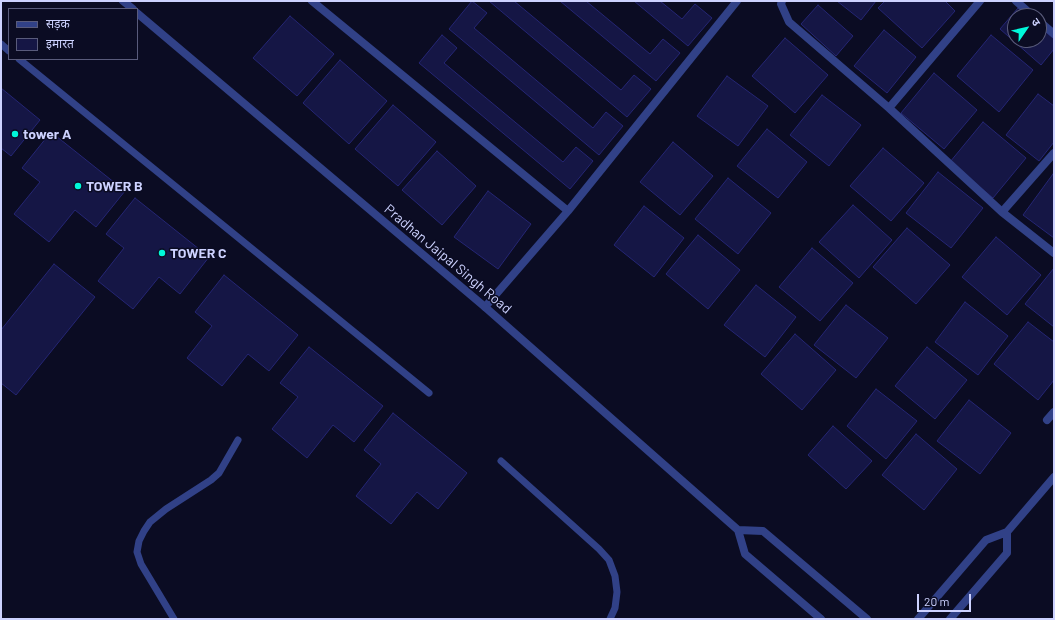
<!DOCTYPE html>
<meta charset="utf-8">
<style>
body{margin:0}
#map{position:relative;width:1055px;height:620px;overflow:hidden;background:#0b0c23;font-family:Barlow,"Noto Sans Devanagari",sans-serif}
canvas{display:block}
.frame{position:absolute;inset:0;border:2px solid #cdd2ff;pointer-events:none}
.legend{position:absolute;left:8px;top:8px;width:130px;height:52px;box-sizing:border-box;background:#0b0c23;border:1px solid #595b7b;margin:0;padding:5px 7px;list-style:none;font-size:12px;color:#cdd2ff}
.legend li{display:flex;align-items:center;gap:8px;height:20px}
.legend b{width:20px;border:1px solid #595b7b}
.north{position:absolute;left:1007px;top:8px;width:40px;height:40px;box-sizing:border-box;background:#0b0c23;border:1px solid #595b7b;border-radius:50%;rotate:56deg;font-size:11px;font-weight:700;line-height:16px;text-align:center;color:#cdd2ff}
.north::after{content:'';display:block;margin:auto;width:14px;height:18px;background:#00f8da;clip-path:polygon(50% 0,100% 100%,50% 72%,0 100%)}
.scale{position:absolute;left:917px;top:594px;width:54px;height:18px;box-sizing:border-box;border:2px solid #cdd2ff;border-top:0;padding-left:5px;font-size:12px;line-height:14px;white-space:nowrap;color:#cdd2ff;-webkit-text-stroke:3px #0b0c23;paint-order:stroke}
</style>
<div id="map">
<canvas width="1055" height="620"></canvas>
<div class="frame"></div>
<ul class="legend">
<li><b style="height:5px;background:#314187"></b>सड़क</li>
<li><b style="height:11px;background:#151645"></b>इमारत</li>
</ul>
<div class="north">उ</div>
<div class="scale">20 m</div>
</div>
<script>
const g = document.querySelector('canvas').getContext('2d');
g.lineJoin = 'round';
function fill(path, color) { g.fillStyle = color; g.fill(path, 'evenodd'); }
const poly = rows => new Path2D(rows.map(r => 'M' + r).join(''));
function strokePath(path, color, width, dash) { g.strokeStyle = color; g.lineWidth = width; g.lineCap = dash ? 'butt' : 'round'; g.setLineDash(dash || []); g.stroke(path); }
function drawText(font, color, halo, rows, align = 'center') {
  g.font = font + ' Barlow,sans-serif'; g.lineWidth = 3; g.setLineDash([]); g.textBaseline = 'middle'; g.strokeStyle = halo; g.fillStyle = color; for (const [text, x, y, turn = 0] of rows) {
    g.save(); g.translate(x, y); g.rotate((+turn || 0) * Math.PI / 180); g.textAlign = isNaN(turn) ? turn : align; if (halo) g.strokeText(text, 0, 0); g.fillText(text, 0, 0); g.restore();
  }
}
const building = poly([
 [472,1,487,13,474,28,593,128,606,112,623,126,599,155,449,29,472,1],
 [489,1,514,1,621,90,634,75,651,89,627,117,489,1],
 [560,1,586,1,650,54,663,39,680,53,656,81,560,1],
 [634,1,660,1,682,19,695,4,712,18,688,46,634,1],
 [837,1,876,1,861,20,837,1],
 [885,1,945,1,955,11,922,48,878,8,885,1],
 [818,5,853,36,836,56,801,24,818,5],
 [1018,8,1027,16,1015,16,1015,40,1039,40,1039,26,1054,39,1054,49,1041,65,1000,29,1018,8],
 [290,16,334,54,297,96,253,58,290,16],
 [884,30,916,57,887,93,854,66,884,30],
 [442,35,457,48,444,63,563,162,576,147,593,161,570,189,419,63,442,35],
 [991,35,1033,70,999,112,957,76,991,35],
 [785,38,828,75,795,113,752,76,785,38],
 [340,60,387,101,349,144,303,103,340,60],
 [934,73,977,110,944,149,901,113,934,73],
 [727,76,768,106,738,146,697,116,727,76],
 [1,88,40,120,11,156,1,148,1,88],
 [1038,94,1054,106,1054,142,1039,161,1006,135,1038,94],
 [822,95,861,125,829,166,790,135,822,95],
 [393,105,436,142,398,186,355,149,393,105],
 [983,122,1026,158,993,198,950,162,983,122],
 [767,129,807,162,778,198,737,166,767,129],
 [51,132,125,191,96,227,75,210,49,242,14,214,40,182,22,168,51,132],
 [673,142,713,176,680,215,640,182,673,142],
 [883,148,924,183,891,221,850,186,883,148],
 [437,151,476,186,442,225,402,190,437,151],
 [938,172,983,208,951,248,906,213,938,172],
 [1053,174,1054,174,1054,238,1023,215,1053,174],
 [728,178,771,213,738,254,695,219,728,178],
 [488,191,531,224,498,269,454,237,488,191],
 [135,198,209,257,180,294,159,277,133,309,98,281,124,248,106,234,135,198],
 [853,205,892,240,859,278,819,242,853,205],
 [644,206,684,238,654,277,614,245,644,206],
 [907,228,950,265,916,304,873,267,907,228],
 [698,235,740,270,708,309,666,274,698,235],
 [996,237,1041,275,1007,315,962,277,996,237],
 [812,248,853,283,820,321,779,287,812,248],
 [54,264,95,297,16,395,1,383,1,330,54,264],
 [1054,268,1054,327,1025,304,1054,268],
 [224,275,298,335,269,371,248,354,222,386,187,358,212,326,195,312,224,275],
 [756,285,796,317,765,357,724,325,756,285],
 [965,302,1008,336,978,375,935,342,965,302],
 [846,305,888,338,856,378,814,345,846,305],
 [1028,322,1054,342,1054,380,1038,400,994,364,1028,322],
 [795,334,836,370,802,410,761,374,795,334],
 [309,347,383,406,354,442,333,425,307,458,272,429,298,397,280,383,309,347],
 [927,347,967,380,935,419,895,386,927,347],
 [876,389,917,421,886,459,847,426,876,389],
 [969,400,1011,433,980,474,937,441,969,400],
 [393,413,467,473,438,509,417,492,391,524,356,496,381,464,364,450,393,413],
 [833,426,872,461,846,489,808,455,833,426],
 [916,434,957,469,924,510,882,475,916,434]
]);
const service = poly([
 [1,44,9,51],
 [19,59,429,393],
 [501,461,599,549,609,560,615,576,617,592,615,608,610,619],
 [174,619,141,564,137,552,139,541,144,531,150,522,166,509,211,480,219,473,238,440]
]);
const minor = poly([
 [312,1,568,211],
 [782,1,781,4,789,22,889,108,1002,212,1054,253],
 [1016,1,1033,16],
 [1039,21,1054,34],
 [889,108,980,1],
 [1002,212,1054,153],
 [485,307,568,211,737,1],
 [1047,420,1054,412]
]);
const tertiary = poly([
 [123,1,133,9],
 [137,13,485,307,738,530,745,554,821,619],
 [738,530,763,531,867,619],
 [918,619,986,540,1007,532,1054,477],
 [950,619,1007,553,1007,532]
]);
const markers = [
 [15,134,4,"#00f8da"],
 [78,186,4,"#00f8da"],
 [162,253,4,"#00f8da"]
];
const poiNames = [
 ["tower A",23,134],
 ["TOWER B",86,186],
 ["TOWER C",170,253]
];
const streetNames = [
 ["Pradhan Jaipal Singh Road",448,259,40]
];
fill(building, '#151645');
strokePath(building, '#252674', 1);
strokePath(service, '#314187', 7);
strokePath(minor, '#314187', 8);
strokePath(tertiary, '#314187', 8);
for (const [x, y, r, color] of markers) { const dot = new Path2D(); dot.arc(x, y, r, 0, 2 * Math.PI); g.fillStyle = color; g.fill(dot); strokePath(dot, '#0b0c23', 1.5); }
drawText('bold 14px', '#cdd2ff', '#0b0c23', poiNames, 'left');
drawText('14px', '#cdd2ff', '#0b0c23', streetNames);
</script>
